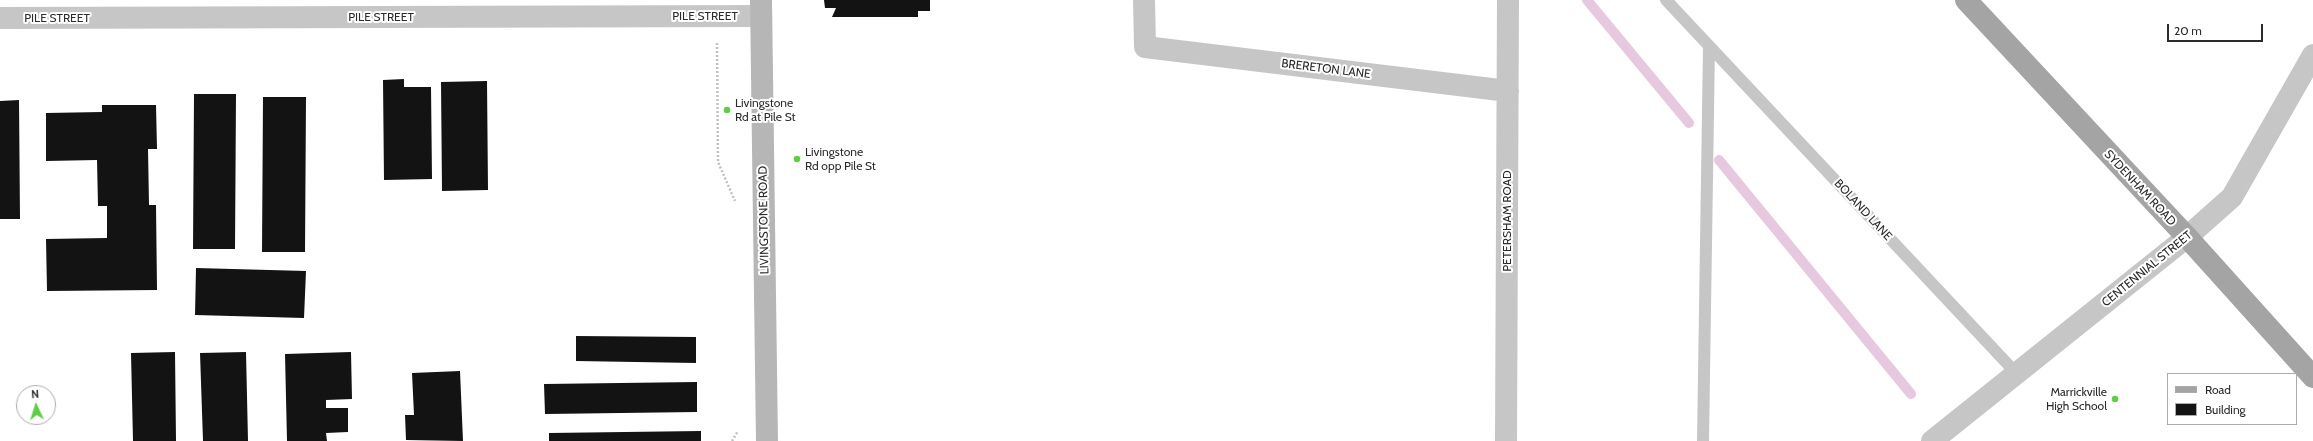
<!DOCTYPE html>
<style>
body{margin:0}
#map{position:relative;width:2313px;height:441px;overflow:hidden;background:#fff;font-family:Cabin,sans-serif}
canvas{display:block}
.legend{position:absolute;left:2167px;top:373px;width:130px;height:52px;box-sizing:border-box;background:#fff;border:1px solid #ababab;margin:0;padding:5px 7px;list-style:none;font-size:12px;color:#2c2c2c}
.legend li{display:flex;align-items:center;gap:8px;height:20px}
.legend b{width:20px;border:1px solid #ababab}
.north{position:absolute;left:16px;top:385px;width:40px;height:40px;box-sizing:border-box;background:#fff;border:1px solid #ababab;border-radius:50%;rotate:356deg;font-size:11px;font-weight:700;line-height:16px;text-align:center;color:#2c2c2c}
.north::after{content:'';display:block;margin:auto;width:14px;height:18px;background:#5bd041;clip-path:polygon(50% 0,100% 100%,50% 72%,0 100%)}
.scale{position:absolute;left:2167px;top:24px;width:96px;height:18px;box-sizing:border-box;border:2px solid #2c2c2c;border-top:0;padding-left:5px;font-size:12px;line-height:14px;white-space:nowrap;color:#2c2c2c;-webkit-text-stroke:3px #fff;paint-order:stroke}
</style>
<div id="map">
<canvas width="2313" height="441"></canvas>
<ul class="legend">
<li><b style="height:5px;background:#a4a4a4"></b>Road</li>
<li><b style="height:11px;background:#131313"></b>Building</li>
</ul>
<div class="north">N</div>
<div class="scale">20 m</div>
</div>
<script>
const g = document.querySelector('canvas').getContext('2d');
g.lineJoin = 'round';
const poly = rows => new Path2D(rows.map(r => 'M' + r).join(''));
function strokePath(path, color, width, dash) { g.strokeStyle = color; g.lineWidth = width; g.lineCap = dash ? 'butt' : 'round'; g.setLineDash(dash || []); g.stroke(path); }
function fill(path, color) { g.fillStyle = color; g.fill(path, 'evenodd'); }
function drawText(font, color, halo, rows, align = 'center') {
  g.font = font + ' Cabin,sans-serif'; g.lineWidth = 4; g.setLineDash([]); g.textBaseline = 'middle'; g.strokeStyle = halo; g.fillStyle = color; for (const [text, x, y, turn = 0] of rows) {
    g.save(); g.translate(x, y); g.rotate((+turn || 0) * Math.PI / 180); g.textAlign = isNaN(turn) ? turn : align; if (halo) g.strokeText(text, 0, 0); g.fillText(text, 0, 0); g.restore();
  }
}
const stream = poly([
 [1587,0,1689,123],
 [1719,160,1911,394]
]);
const building = poly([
 [824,0,930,0,930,11,918,11,918,17,832,17,836,8,825,8],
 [404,79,404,87,431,87,432,179,384,180,383,80],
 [487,81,488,190,442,191,441,82],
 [194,94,236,94,235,249,193,249],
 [263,97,306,97,305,252,262,252],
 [19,100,20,219,0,219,0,101],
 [102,105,156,105,157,149,148,149,149,205,156,205,157,290,47,291,46,239,107,238,107,206,98,206,97,160,46,161,46,113,102,112],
 [196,268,306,271,304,318,195,315],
 [576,336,696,337,696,363,576,361],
 [175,352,176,441,133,441,131,353],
 [246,352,248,441,203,441,200,353],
 [351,352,352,399,326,400,326,408,348,408,348,432,326,433,327,441,287,441,285,354],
 [460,371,463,441,406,440,405,415,414,415,412,373],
 [697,382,697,412,545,414,544,384],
 [701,431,701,441,549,441,549,433]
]);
const path = poly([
 [717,43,718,162,735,201],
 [732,441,738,431]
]);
const lane = poly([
 [1666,0,2017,374],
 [1703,441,1709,46]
]);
const street = poly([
 [1144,0,1145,47,1508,91],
 [0,18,761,16],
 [1506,441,1508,0],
 [1932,441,2187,237,2232,197,2313,55]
]);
const secondary = poly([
 [761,0,767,441]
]);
const primary = poly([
 [1966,0,2187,237,2313,377]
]);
const markers = [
 [727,110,4,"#5bd041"],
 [797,159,4,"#5bd041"],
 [2115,399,4,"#5bd041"]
];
const streetNames = [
 ["PILE STREET",705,16],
 ["PILE STREET",381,17],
 ["PILE STREET",57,18],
 ["BRERETON LANE",1326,69,7],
 ["SYDENHAM ROAD",2140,188,47],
 ["BOLAND LANE",1863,210,47],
 ["LIVINGSTONE ROAD",764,220,-91],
 ["PETERSHAM ROAD",1507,221,-90],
 ["CENTENNIAL STREET",2147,269,-39]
];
const poiNames = [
 ["Livingstone",735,103],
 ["Rd at Pile St",735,117],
 ["Livingstone",805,152],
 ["Rd opp Pile St",805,166],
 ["Marrickville",2107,392,"right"],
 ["High School",2107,406,"right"]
];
strokePath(stream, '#e6c9de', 10);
fill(building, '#131313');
strokePath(path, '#c0c0c0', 2.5, [2, 2]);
strokePath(lane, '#c6c6c6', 12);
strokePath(street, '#c6c6c6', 22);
strokePath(secondary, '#b6b6b6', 22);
strokePath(primary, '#a4a4a4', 22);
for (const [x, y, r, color] of markers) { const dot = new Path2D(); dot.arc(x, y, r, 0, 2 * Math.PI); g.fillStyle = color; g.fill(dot); strokePath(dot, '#fff', 1.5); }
drawText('12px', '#2c2c2c', '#fff', streetNames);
drawText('12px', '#2c2c2c', '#fff', poiNames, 'left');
</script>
